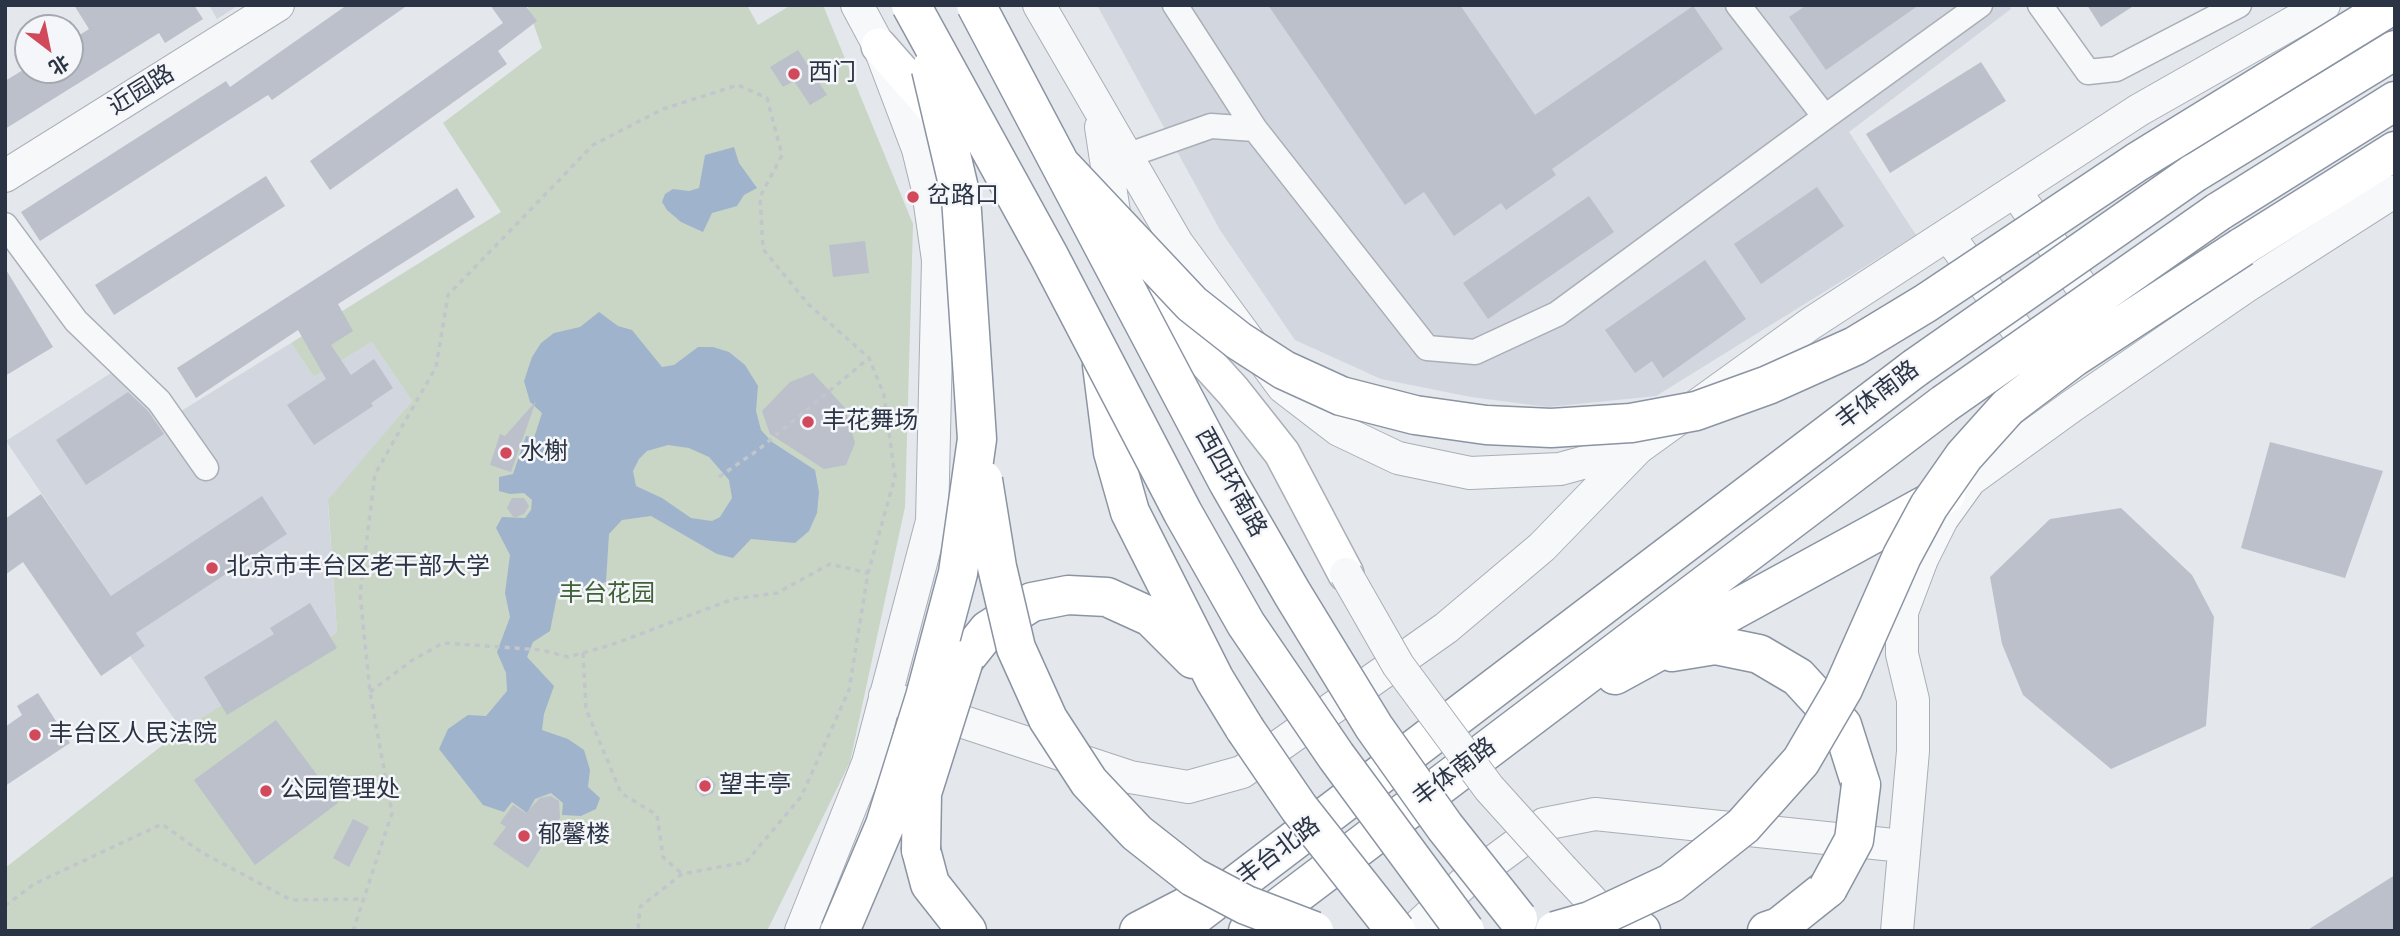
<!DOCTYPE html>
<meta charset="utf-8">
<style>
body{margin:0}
#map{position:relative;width:2400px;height:936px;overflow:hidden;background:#e4e7ec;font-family:"DejaVu Sans","Noto Sans SC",sans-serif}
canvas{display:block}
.frame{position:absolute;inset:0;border:7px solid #2b3445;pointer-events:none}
.north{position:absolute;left:14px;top:14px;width:70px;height:70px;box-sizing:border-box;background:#f4f6f9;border:2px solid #a4a8b1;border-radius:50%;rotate:148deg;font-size:19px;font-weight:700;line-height:28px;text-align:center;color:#2b3445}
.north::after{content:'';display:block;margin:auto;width:24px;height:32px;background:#d1495b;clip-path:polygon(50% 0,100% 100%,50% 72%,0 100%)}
</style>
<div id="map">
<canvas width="2400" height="936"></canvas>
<div class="frame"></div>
<div class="north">北</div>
</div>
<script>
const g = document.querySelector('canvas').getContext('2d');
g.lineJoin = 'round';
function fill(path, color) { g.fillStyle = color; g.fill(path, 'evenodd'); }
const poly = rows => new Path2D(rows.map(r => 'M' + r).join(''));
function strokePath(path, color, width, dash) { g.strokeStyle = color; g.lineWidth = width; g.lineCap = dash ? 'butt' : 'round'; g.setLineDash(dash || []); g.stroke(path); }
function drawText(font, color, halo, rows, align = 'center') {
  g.font = font + ' "DejaVu Sans","Noto Sans SC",sans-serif'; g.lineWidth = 5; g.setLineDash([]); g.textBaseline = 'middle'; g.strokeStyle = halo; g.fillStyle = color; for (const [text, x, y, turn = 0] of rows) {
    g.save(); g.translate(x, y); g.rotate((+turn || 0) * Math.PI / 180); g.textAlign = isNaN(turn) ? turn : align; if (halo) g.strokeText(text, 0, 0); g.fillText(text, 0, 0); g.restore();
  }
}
const built = poly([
 [209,5,239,5,217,19],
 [1097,5,2009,5,2011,9,1849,132,1916,235,1656,396,1548,407,1471,397,1381,379,1295,340,1220,230],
 [372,342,412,401,328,504,337,632,182,730,130,656,145,646,6,441,117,369,178,413,291,343,314,377]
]);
const green = poly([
 [527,5,747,5,758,25,791,5,823,5,913,224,905,507,850,762,767,931,5,931,5,868,182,730,337,632,328,500,412,401,372,342,314,377,291,343,501,212,443,123,542,48]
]);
const water = poly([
 [734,147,739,163,757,188,744,195,737,206,712,213,703,232,681,222,667,210,662,202,665,194,673,189,689,191,699,188,705,155],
 [599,312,618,326,632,330,662,367,674,365,698,347,713,347,729,352,745,365,758,386,756,411,761,430,772,442,815,470,819,492,817,513,809,531,795,543,751,539,733,558,717,554,651,516,622,520,609,534,606,582,557,596,550,631,533,642,527,657,554,686,544,714,542,730,568,739,584,750,590,770,588,787,600,798,596,809,581,816,562,815,563,803,551,793,535,799,527,813,512,802,504,812,483,805,439,749,448,729,468,715,486,716,507,691,506,673,497,652,510,617,505,593,510,555,496,528,502,517,525,518,531,510,532,500,524,493,510,494,499,491,499,477,513,474,526,436,534,438,542,413,530,402,524,381,532,357,541,343,554,333,580,327],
 [668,445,689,448,709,457,729,480,732,498,720,517,712,521,691,518,662,498,636,486,633,471,639,459,647,451]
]);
const building = poly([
 [74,5,194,5,203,19,165,43,159,33,5,129,5,81,23,70,70,70,70,41,89,29],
 [347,5,408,5,272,100,268,95,40,241,21,212,226,81,230,87],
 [490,5,525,5,537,21,498,51,507,64,330,190,310,161,503,23],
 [1268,5,1460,5,1535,115,1693,6,1723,49,1552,169,1556,175,1506,210,1501,203,1454,236,1424,192,1405,205],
 [1807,5,1919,5,1826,70,1789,17],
 [2087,5,2135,5,2101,27],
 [798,50,827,95,810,105,794,81,783,87,770,67],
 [1981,62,2006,101,1890,173,1866,134],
 [266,176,285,206,114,315,95,285],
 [1817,187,1844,226,1761,284,1734,244],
 [457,188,475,217,338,304,353,331,331,345,351,375,374,359,393,388,371,403,373,406,314,445,287,405,326,379,298,330,196,398,177,368],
 [1589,196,1614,232,1488,319,1463,283],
 [865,241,869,273,833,277,829,245],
 [1705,260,1746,319,1663,378,1652,361,1635,373,1605,330],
 [5,268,53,347,5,376],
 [813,373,845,408,855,443,846,465,824,469,770,434,762,411,790,382],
 [128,392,148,411,164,434,86,485,56,440],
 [536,401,511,472,490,465,500,434,505,436],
 [2270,442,2383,471,2345,578,2241,548],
 [41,494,111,596,262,496,287,534,136,633,145,646,101,676,23,562,5,575,5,519],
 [512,498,524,498,529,506,524,514,514,518,507,508],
 [2121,508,2192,575,2214,617,2206,726,2111,769,2023,695,2002,644,1990,577,2050,519],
 [310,603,337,648,227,715,204,677,274,634,270,628],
 [38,693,70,743,5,786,5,727,22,715,17,706],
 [276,720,338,803,255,865,194,780],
 [708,776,716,784,713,793,703,797,695,789,696,780],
 [551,796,559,801,560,818,528,868,493,844,506,827,500,823,513,805,526,813,540,798],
 [353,819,369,827,349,867,333,858],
 [2395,875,2395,931,2306,931]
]);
const path = poly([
 [719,477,758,450,869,358],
 [583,653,586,709,621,793,657,815,663,857,682,874],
 [370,692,411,661,443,643,542,650,568,657,611,645,733,599,777,593,830,564,868,573],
 [5,906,34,884,162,824,201,852,291,900,364,899],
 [353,931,392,813,370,692,360,594,375,474,436,367,448,295,593,145,663,109,738,85,767,98,782,155,760,197,763,249,808,304,869,358,884,395,895,477,868,573,849,690,801,797,746,862,682,874,640,907,638,931]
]);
const minor = poly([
 [1175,5,1255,129],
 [2040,5,2088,72,2116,69,2239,5],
 [1825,117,1980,5],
 [1126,156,1211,126,1255,129,1427,348,1475,352,1557,314,1825,117,1738,5],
 [5,225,76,321,159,401,206,468]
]);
const tertiary = poly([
 [1039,5,1177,243,1283,387,1339,430,1398,458,1470,473,1560,469,1637,448],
 [1101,127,1117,232],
 [5,176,278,5],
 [2015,191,2104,319],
 [1948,235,2043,365],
 [885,696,1130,777,1188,787,1242,772,1446,628,1542,547,1638,448,1810,324,2139,110,2324,5],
 [1563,870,1608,918,1622,928],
 [801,931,868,763,932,521,938,260,928,190,918,149,879,46,857,5],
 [1413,931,1463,884,1544,824,1595,814,1903,846],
 [1897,931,1913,751,1913,700,1902,654,1902,612,1922,559,1942,519,1970,480,2072,406,2245,287,2395,191]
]);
const secondary = poly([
 [879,46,946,122],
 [1126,273,1233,391,1282,453,1346,574]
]);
const trunk = poly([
 [2194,173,2395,50],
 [2218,212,2395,101],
 [2242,247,2395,151],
 [1102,365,1113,452,1130,512,1215,680,1245,729],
 [1672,652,1715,645,1759,654,1798,677,1842,725,1861,785],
 [964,660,988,630,1032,602,1068,595,1107,597,1151,617,1193,659],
 [1615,675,1946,494],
 [921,850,930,884,967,931],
 [1608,918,1641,931],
 [1139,931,1195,902],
 [1175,931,1915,368],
 [1248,931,1944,404],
 [1767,931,1779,927,1828,888]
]);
const tertiaryBridge = poly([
 [1346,574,1398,665,1489,788,1563,870]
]);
const trunkBridge = poly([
 [911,5,1049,256,1183,513,1246,624,1336,756,1465,931],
 [976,5,1228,482,1292,593,1374,727,1445,827,1518,919],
 [1061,165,1192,304,1239,341,1284,370,1341,396,1415,415,1486,425,1551,428,1631,423,1696,411,1768,385,1855,346,1926,303,2137,162,2392,5],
 [1915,368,2194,173],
 [1944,404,2218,212],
 [983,480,997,567,1016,648,1048,719,1089,782,1137,833,1193,877,1246,905,1314,931],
 [1245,729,1299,808,1396,931],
 [921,850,922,793,964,660],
 [1828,888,1854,840,1861,785],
 [840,931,885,825,925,697,958,573,977,439,961,197,931,69],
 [1555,931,1590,921,1671,883,1743,826,1801,761,1843,689,1902,556,1929,506,1964,456,2008,407,2074,357,2242,247]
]);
const markers = [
 [794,74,7,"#d1495b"],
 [913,197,7,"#d1495b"],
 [808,422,7,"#d1495b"],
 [506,453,7,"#d1495b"],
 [212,568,7,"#d1495b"],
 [35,735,7,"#d1495b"],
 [705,786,7,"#d1495b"],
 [266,791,7,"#d1495b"],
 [524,836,7,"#d1495b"]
];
const poiNames = [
 ["西门",808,74],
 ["岔路口",927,197],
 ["丰花舞场",822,422],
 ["水榭",520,453],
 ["北京市丰台区老干部大学",226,568],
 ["丰台区人民法院",49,735],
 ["望丰亭",719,786],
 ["公园管理处",280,791],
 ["郁馨楼",538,836]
];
const streetNames = [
 ["近园路",142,91,-32],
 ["丰体南路",1878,396,-37],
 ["西四环南路",1230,483,61],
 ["丰体南路",1455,773,-37],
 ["丰台北路",1279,852,-37]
];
const parkNames = [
 ["丰台花园",607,595]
];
fill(built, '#d2d6de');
fill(green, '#c9d6c5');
fill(water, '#9fb4cc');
fill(building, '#bbc0ca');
strokePath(minor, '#a9aeb7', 27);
strokePath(tertiary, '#a9aeb7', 34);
strokePath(secondary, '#a9aeb7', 38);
strokePath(trunk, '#8b94a3', 41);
strokePath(path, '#c2c5cb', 3.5, [5, 5]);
strokePath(minor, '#f7f8fa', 24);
strokePath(tertiary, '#f7f8fa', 32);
strokePath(secondary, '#fff', 35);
strokePath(trunk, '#fff', 38);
strokePath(tertiaryBridge, '#a9aeb7', 34, []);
strokePath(trunkBridge, '#8b94a3', 41, []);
strokePath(tertiaryBridge, '#f7f8fa', 32);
strokePath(trunkBridge, '#fff', 38);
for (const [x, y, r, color] of markers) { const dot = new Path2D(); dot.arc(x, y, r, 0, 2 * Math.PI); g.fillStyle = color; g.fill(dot); strokePath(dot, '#f4f6f9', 2.5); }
drawText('24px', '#2b3445', '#f4f6f9', poiNames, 'left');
drawText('24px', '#2b3445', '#f4f6f9', streetNames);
drawText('24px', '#3f6138', '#f4f6f9', parkNames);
</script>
